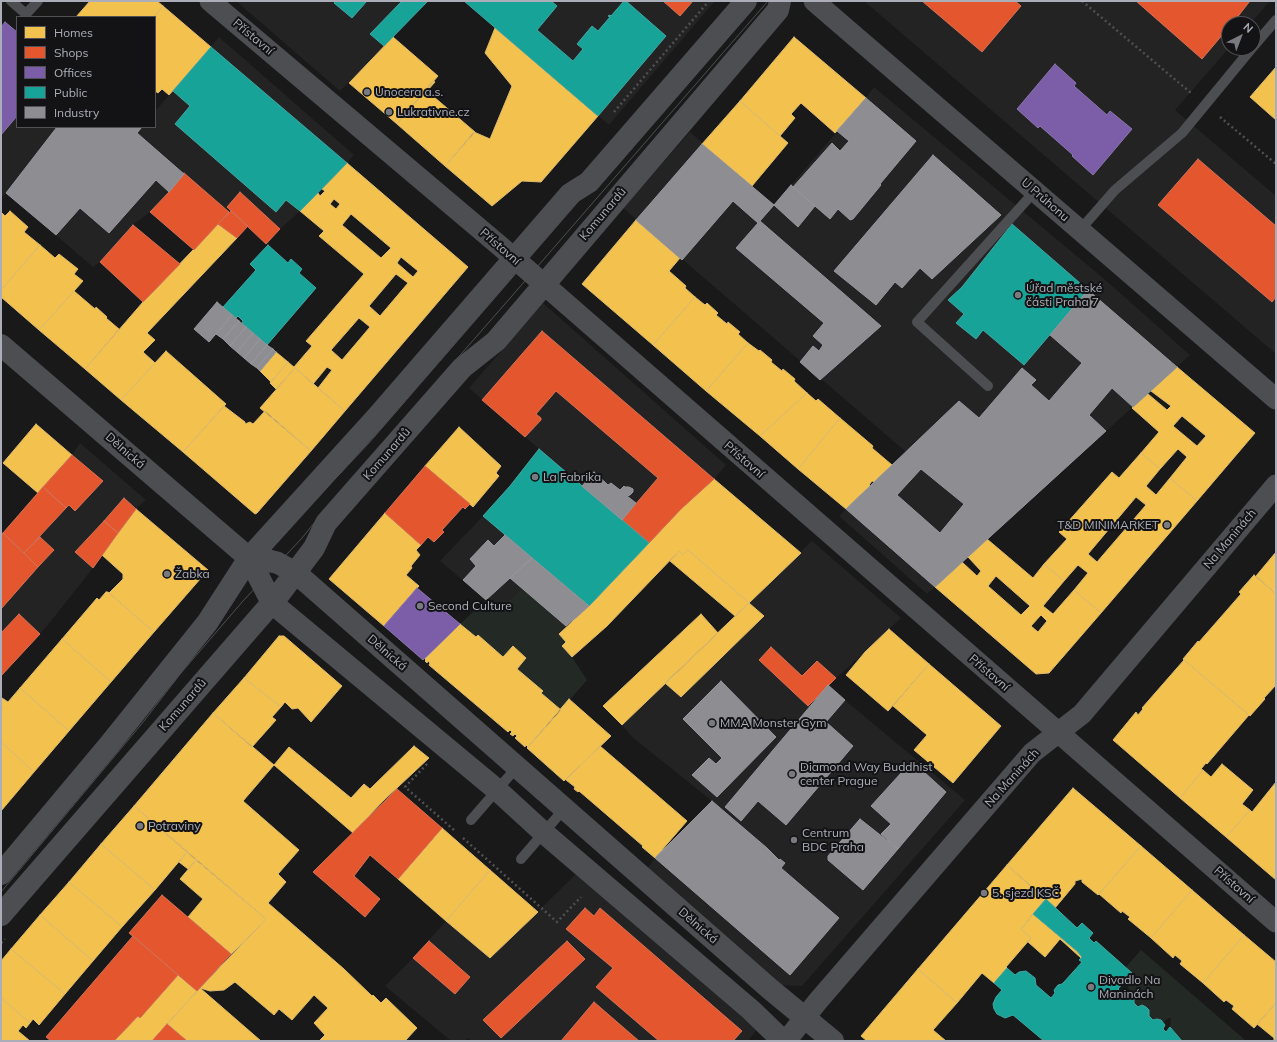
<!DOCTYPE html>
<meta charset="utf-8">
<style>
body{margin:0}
#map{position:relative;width:1277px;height:1042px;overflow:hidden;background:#191919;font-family:Mulish,sans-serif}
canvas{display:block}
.frame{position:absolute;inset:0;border:2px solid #abaeb8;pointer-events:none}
.legend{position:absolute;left:16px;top:16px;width:140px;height:112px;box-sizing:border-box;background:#131315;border:1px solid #505156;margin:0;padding:5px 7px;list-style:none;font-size:12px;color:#abaeb8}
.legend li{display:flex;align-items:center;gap:8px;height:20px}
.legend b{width:20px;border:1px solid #505156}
.north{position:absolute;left:1221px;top:16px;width:40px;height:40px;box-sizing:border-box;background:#131315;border:1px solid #505156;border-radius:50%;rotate:42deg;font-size:11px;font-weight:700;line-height:16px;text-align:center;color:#abaeb8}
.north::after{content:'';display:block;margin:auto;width:14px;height:18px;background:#787a80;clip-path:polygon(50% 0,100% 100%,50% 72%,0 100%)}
</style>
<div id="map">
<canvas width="1277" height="1042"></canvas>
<div class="frame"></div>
<ul class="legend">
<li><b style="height:11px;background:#f2c14e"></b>Homes</li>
<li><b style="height:11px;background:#e4572e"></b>Shops</li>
<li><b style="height:11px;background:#7b5ea7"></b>Offices</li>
<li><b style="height:11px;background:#17a398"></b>Public</li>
<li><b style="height:11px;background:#8d8d92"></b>Industry</li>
</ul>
<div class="north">N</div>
</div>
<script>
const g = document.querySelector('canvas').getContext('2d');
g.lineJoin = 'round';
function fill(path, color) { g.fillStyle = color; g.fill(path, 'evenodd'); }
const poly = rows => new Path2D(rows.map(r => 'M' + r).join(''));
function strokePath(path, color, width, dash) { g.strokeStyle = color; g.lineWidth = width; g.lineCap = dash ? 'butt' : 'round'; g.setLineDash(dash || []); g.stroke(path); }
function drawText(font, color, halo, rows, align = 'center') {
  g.font = font + ' Mulish,sans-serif'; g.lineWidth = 4; g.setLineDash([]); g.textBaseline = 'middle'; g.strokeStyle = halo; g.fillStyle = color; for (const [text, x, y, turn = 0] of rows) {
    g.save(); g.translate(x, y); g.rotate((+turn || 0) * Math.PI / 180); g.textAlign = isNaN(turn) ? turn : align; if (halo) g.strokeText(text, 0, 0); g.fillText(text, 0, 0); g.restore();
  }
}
const built = poly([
 [236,1,428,1,340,91],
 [464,1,715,1,609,125],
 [864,1,1270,1,1250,24,1229,24,1229,48,1175,110,1276,196,1276,354],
 [5,22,17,32,17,127,155,127,155,107,157,109,219,37,354,155,300,211,280,229,266,244,248,226,194,250,150,212,133,225,100,262,93,267,8,194,6,193,1,199,1,27],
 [874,87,1102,277,1190,355,927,594,839,516,906,452,623,208,690,132,774,205,866,98],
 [543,303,726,465,714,479,681,509,589,606,566,626,522,588,498,611,486,600,440,561,483,516,510,486,539,449,469,388],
 [80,443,146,500,136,509,93,568,47,626,1,676,1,535,72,455],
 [812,541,901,618,828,686,965,800,802,986,776,985,646,870,655,858,712,801,632,737,622,725],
 [579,871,758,1028,748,1041,471,1041,468,1038,464,1041,451,1041,385,986,413,958,446,921,490,958]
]);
const green = poly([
 [522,588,566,626,559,633,566,642,563,646,572,657,587,680,561,710,541,693,543,691,517,669,526,658,514,646,503,657,460,624,486,600,498,611],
 [1141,950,1244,1039,1243,1041,1182,1041,1170,1027,1171,1019,1169,1018,1163,1022,1158,1019,1153,1020,1149,1016,1149,1010,1146,1007,1142,1005,1138,1007,1134,1003,1134,998,1130,993,1126,980,1132,973,1126,967]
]);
const homes = poly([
 [90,1,157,1,163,6,154,17,76,17,90,1],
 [163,6,211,47,169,95,162,89,158,93,155,91,155,17,154,17,163,6],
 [495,28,598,116,541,182,522,181,492,206,445,166,474,132,490,139,512,86,485,53,495,28],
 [393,37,438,76,397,124,349,83,393,37],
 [794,37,866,98,835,133,801,103,791,114,795,118,780,136,740,101,794,37],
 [1276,67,1276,120,1250,97,1276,67],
 [433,81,435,82,427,91,475,132,445,166,397,124,433,81],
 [740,101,788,143,752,186,702,144,740,101],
 [347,163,468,267,345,411,318,388,332,370,327,367,313,384,294,367,312,346,306,341,364,274,319,236,324,231,300,211,318,193,320,196,325,191,322,189,347,163],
 [334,199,340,204,336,209,330,204,334,199],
 [351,214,391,248,381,258,342,225,351,214],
 [401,257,418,271,413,277,397,263,401,257],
 [396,274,408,283,380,316,369,306,396,274],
 [359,318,370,327,342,360,331,350,359,318],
 [10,211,28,227,24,232,40,245,1,290,1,212,5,216,10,211],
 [636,220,680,258,669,271,686,286,685,288,695,297,653,345,582,284,636,220],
 [218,224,237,238,147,333,155,340,143,352,155,363,121,400,85,369,143,302,218,224],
 [40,245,55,258,59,254,78,269,74,274,83,281,39,330,1,297,1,290,40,245],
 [74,291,95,309,96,307,107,317,106,318,119,329,85,369,39,330,74,291],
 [695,297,705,305,707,303,718,313,716,315,727,324,728,322,740,332,738,334,748,343,706,391,653,345,695,297],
 [748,343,759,351,760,350,772,360,771,362,782,371,783,369,795,379,794,381,807,393,760,436,706,391,748,343],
 [166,351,226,404,183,452,121,400,166,351],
 [276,352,288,362,271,382,260,371,276,352],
 [288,362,295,368,276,389,270,383,288,362],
 [1177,367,1255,433,1197,501,1170,478,1187,457,1178,449,1160,469,1141,453,1159,432,1132,408,1148,394,1167,410,1171,406,1151,391,1177,367],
 [1182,416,1206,436,1197,446,1173,426,1182,416],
 [295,368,345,411,311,451,260,408,295,368],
 [807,393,816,401,818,399,840,418,798,469,760,436,807,393],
 [224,406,245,422,245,424,250,422,253,424,265,411,311,451,257,513,255,514,183,452,224,406],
 [840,418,873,446,872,448,892,465,874,482,872,481,869,485,870,486,846,509,798,469,840,418],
 [36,424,72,455,38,493,3,463,36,424],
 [459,427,501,466,496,473,499,476,473,507,425,466,459,427],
 [1141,453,1160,469,1146,486,1156,495,1170,478,1197,501,1101,613,1074,590,1088,573,1078,565,1064,581,1044,564,1067,539,1059,532,1112,472,1119,478,1141,453],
 [1136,497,1146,505,1097,562,1088,554,1136,497],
 [714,479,801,553,749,603,688,550,683,555,679,551,607,626,572,657,562,646,566,642,559,634,589,606,681,509,714,479],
 [136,509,208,570,154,632,109,593,123,579,123,574,102,555,136,509],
 [385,513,421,545,416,550,420,555,411,566,412,568,406,575,419,586,384,626,329,579,385,513],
 [987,539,1033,578,1044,564,1064,581,1043,606,1053,614,1074,590,1101,613,1049,673,1036,674,935,587,962,562,977,576,981,571,968,557,987,539],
 [996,576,1030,606,1021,615,988,586,996,576],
 [1041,615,1047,621,1038,632,1031,626,1041,615],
 [688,550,749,603,735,616,670,561,679,551,683,555,688,550],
 [1276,552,1276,594,1256,576,1276,552],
 [1254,575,1276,594,1276,685,1264,698,1265,699,1250,716,1183,659,1198,641,1199,642,1241,594,1239,592,1254,575],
 [106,592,108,592,154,632,111,682,62,639,97,598,99,600,106,592],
 [749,603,764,616,681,697,665,683,749,603],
 [701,614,718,633,622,725,603,706,701,614],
 [460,624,476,637,478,635,503,657,513,646,526,658,517,669,543,691,541,693,561,710,528,747,526,745,525,747,515,738,517,736,515,734,513,736,510,734,512,732,510,730,508,732,429,665,430,663,428,661,427,663,425,661,426,660,425,659,460,624],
 [889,629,929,664,888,711,846,675,865,652,889,629],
 [279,636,284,636,342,686,311,722,298,708,292,709,285,702,281,707,244,678,279,636],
 [62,639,111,682,69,731,20,688,62,639],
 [1184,660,1249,715,1207,764,1206,763,1201,769,1203,770,1180,798,1113,740,1136,712,1138,715,1143,709,1142,708,1184,660],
 [929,664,1001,726,953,783,914,750,927,735,893,706,929,664],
 [244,678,281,707,272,717,276,720,252,747,213,713,244,678],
 [20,688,69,731,34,772,1,742,1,710,3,708,1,706,1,699,2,698,8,702,20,688],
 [569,699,611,736,564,781,527,748,569,699],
 [213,713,274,765,243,801,299,850,278,874,286,882,268,903,344,969,372,996,373,995,381,1003,386,998,417,1028,405,1041,319,1041,325,1035,314,1023,328,1008,314,995,292,1020,279,1009,274,1015,235,982,224,990,210,991,200,988,266,919,134,806,213,713],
 [1,742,34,772,1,811,1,742],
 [414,746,429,758,383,801,353,833,274,765,289,747,351,798,364,784,370,789,414,746],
 [600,746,687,821,655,858,642,847,643,846,579,791,578,792,574,789,575,787,566,780,600,746],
 [1222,764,1253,790,1242,804,1250,810,1226,837,1180,798,1203,770,1211,777,1222,764],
 [1276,782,1276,880,1226,837,1250,810,1252,812,1276,782],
 [1073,788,1141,846,1098,895,1082,882,1082,879,1075,881,1075,884,1055,908,1007,865,1073,788],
 [134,806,187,852,155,890,101,844,134,806],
 [442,828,490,870,446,921,398,879,442,828],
 [101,844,155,890,122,927,69,882,101,844],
 [1141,846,1192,890,1151,938,1128,919,1130,917,1122,911,1121,913,1099,894,1141,846],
 [187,852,196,860,188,869,179,862,187,852],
 [196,860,266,919,231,954,188,917,203,899,180,879,196,860],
 [1007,865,1046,899,1021,929,1031,938,1006,967,1007,968,994,983,982,973,957,1003,918,969,1007,865],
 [490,870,538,912,490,958,446,921,490,870],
 [69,882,122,927,93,961,40,915,69,882],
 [1192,890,1244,935,1203,983,1180,964,1182,961,1175,955,1173,958,1151,938,1192,890],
 [1033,914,1077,951,1082,957,1081,958,1060,939,1045,957,1028,942,1031,938,1021,929,1033,914],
 [40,915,93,961,65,994,11,949,40,915],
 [1244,935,1276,962,1276,1003,1254,1028,1232,1009,1234,1006,1226,1000,1224,1002,1203,983,1244,935],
 [11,949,65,994,39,1025,33,1019,30,1023,1,998,1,961,11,949],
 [918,969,957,1003,933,1030,946,1041,867,1041,861,1036,918,969],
 [178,975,197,991,152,1041,114,1041,138,1016,140,1018,178,975],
 [200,988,261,1041,187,1041,167,1024,200,988],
 [1,998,30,1023,26,1028,23,1025,18,1031,30,1041,1,1041,1,998],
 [1276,1003,1276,1041,1274,1041,1274,1038,1257,1024,1276,1003]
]);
const shops = poly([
 [663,1,693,1,680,16,663,1],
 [922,1,1015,1,1021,6,982,52,922,1],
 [1136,1,1250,1,1232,24,1229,24,1229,27,1202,59,1136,1],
 [1198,159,1276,226,1276,297,1272,302,1158,205,1198,159],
 [184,173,229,212,194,250,150,212,169,192,184,173],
 [240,192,280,229,266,244,227,207,240,192],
 [231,211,248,226,237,238,218,224,231,211],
 [133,225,180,264,143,302,100,262,133,225],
 [542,331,714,479,681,509,649,543,622,520,658,478,556,391,536,414,541,418,541,420,525,437,482,400,542,331],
 [72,455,103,481,75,511,69,505,66,508,43,487,72,455],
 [425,466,470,504,465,509,463,507,442,530,444,532,434,542,428,537,421,545,385,513,425,466],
 [43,487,66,508,24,553,3,533,43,487],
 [124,498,136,509,118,533,104,521,124,498],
 [104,521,118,533,93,568,75,552,104,521],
 [3,533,38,567,1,609,1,535,3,533],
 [40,537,54,550,38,567,24,553,40,537],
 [19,614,40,634,1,676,1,633,19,614],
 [771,647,802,676,817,661,836,678,808,706,759,660,771,647],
 [397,789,442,828,398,879,370,855,354,876,380,899,365,917,313,872,397,789],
 [162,895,231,954,197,991,129,933,162,895],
 [585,908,594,916,600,908,742,1031,733,1041,659,1041,596,987,613,968,566,929,585,908],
 [133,936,178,975,140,1018,138,1016,114,1041,51,1041,46,1037,133,936],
 [429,941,470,977,455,994,413,958,429,941],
 [567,941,585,959,501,1038,483,1020,567,941],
 [594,1002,639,1041,561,1041,594,1002],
 [167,1024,187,1041,152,1041,167,1024]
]);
const offices = poly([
 [5,22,17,32,17,116,1,135,1,27,5,22],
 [1055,64,1076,83,1074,86,1107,115,1110,111,1132,129,1093,175,1072,156,1073,155,1040,126,1038,128,1017,109,1055,64],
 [417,588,460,624,423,660,384,626,417,588]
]);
const public = poly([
 [336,1,367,1,352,18,334,3,336,1],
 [402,1,428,1,384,46,370,34,402,1],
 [464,1,551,1,557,6,537,30,573,61,583,49,577,44,592,26,598,31,610,17,608,16,610,15,611,16,624,1,626,1,666,36,598,116,464,1],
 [211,47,347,163,300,211,286,200,276,212,175,124,190,106,173,91,211,47],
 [1012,224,1088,290,1024,365,983,330,976,339,956,323,964,314,948,300,962,287,1012,224],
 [268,245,288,263,291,259,302,269,299,273,316,288,267,345,242,323,243,321,238,316,236,318,223,307,256,270,250,264,268,245],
 [539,449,649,543,589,606,483,516,510,486,539,449],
 [1046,899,1077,928,1082,923,1093,933,1089,938,1094,943,1096,941,1132,973,1118,989,1123,994,1131,993,1134,998,1134,1003,1138,1007,1142,1005,1146,1007,1149,1010,1149,1016,1153,1020,1157,1019,1161,1020,1165,1025,1163,1029,1166,1032,1170,1027,1182,1041,1044,1041,1013,1015,1005,1018,997,1014,994,1009,993,1004,996,997,1002,990,994,983,1007,968,1015,975,1019,972,1026,971,1035,978,1036,985,1051,998,1055,993,1054,990,1058,985,1062,984,1064,982,1082,962,1079,960,1082,957,1077,951,1033,914,1046,899]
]);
const industry = poly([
 [866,98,916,141,880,184,881,185,853,219,850,220,838,209,830,219,793,187,832,143,840,151,849,141,837,131,866,98],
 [57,127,142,127,137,133,184,174,169,192,156,180,109,233,80,208,56,235,6,193,57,127],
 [702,144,774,205,760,221,881,326,820,380,800,362,813,346,819,351,823,345,813,336,824,323,736,248,758,223,733,201,682,260,636,220,702,144],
 [933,155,1001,215,932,279,920,268,902,288,895,282,876,305,834,271,933,155],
 [791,185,815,206,798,227,774,205,791,185],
 [1088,290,1177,367,1133,407,1112,388,1089,415,1106,431,935,587,846,509,959,401,979,418,1022,368,1036,380,1031,385,1049,401,1082,363,1050,335,1088,290],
 [921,469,964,504,940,533,897,495,921,469],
 [217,302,232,315,209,342,194,329,217,302],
 [232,315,239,321,223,339,216,334,232,315],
 [239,321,246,327,230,346,223,339,239,321],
 [246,327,253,333,237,352,230,346,246,327],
 [253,333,260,339,244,358,237,352,253,333],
 [260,339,267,345,251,364,244,358,260,339],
 [267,345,273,349,257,368,251,364,267,345],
 [273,349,276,352,260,371,257,368,273,349],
 [594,472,608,485,611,483,620,490,624,486,625,487,629,487,633,489,633,492,630,495,627,496,636,503,622,520,582,486,594,472],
 [505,535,532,558,486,600,463,580,476,566,470,559,488,540,494,546,505,535],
 [532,558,589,606,566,626,510,578,532,558],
 [721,681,776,737,717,797,692,775,709,758,716,764,722,758,683,719,721,681],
 [828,685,845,700,826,722,853,746,786,825,758,801,741,821,725,807,828,685],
 [912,761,946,792,898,849,881,834,891,824,871,806,912,761],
 [712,801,767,848,779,860,780,859,785,863,781,868,839,918,790,975,655,858,712,801],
 [860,819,898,849,863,890,828,860,828,856,860,819]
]);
const path = poly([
 [1082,1,1191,93],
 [614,112,709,1],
 [1220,117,1276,164],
 [427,764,405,787,454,830],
 [463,838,557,922,581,897],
 [1,943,5,939]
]);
const service = poly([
 [11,1,26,14,38,1],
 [1253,47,1276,20],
 [1080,230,1115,190,1182,133,1252,48],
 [988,386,917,322,1035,191],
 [471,820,517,767],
 [521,859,564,809]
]);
const minor = poly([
 [210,1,500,246,1276,922],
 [814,1,1276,399],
 [786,1041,818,1001,1032,753,1082,714,1276,485]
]);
const tertiary = poly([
 [1,345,249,558,272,603,497,790,544,833,751,1010,783,1041],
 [249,558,263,559,278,563,296,573,770,989,833,1041],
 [1,874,109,745,207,623,249,558,376,418,570,194,589,182,746,1],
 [1,915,277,597,314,548,326,523,462,368,496,341,778,10,780,1]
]);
const tram = poly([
 [1,872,109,745,225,601,315,500,369,443,752,1],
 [1,892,144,721,181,673,243,601,302,538,323,512,511,297,768,1]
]);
const markers = [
 [367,92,4,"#787a80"],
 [389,112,4,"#787a80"],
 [1018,295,4,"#787a80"],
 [535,477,4,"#787a80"],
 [1167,525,4,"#787a80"],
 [167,574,4,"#787a80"],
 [420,606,4,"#787a80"],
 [712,723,4,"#787a80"],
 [792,774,4,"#787a80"],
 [140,826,4,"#787a80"],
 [794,840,4,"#787a80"],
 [984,893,4,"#787a80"],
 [1091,987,4,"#787a80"]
];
const streetNames = [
 ["Přístavní",253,37,40],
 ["U Průhonu",1045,200,41],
 ["Komunardů",603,214,-50],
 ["Přístavní",500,247,41],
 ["Dělnická",125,451,41],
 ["Komunardů",387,454,-49],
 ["Přístavní",744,460,41],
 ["Na Maninách",1230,539,-50],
 ["Dělnická",387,653,41],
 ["Přístavní",989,673,41],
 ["Komunardů",183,705,-49],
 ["Na Maninách",1012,778,-48],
 ["Přístavní",1234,885,41],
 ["Dělnická",698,926,41]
];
const poiNames = [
 ["Unocera a.s.",375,92],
 ["Lukrativne.cz",397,112],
 ["Úřad městské",1026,288],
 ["části Praha 7",1026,302],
 ["La Fabrika",543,477],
 ["T&D MINIMARKET",1159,525,"right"],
 ["Žabka",175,574],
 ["Second Culture",428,606],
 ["MMA Monster Gym",720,723],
 ["Diamond Way Buddhist",800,767],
 ["center Prague",800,781],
 ["Potraviny",148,826],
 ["Centrum",802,833],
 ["BDC Praha",802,847],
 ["5. sjezd KSČ",992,893],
 ["Divadlo Na",1099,980],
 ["Maninách",1099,994]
];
fill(built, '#232324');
fill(green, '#232924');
fill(homes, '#f2c14e');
strokePath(homes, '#ddbb6e', 1);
fill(shops, '#e4572e');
strokePath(shops, '#d37157', 1);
fill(offices, '#7b5ea7');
strokePath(offices, '#8976ac', 1);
fill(public, '#17a398');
strokePath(public, '#43a6a2', 1);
fill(industry, '#8d8d92');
strokePath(industry, '#96979d', 1);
strokePath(path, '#4f5052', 2.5, [2, 3]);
strokePath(service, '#4d4e51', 10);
strokePath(minor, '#4d4e51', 21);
strokePath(tertiary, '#4d4e51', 22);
strokePath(tram, '#4e4f52', 1);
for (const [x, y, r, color] of markers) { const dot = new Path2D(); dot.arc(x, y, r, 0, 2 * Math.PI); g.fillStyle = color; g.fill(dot); strokePath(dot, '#131315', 1.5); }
drawText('12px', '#abaeb8', '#131315', streetNames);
drawText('12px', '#abaeb8', '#131315', poiNames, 'left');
</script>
